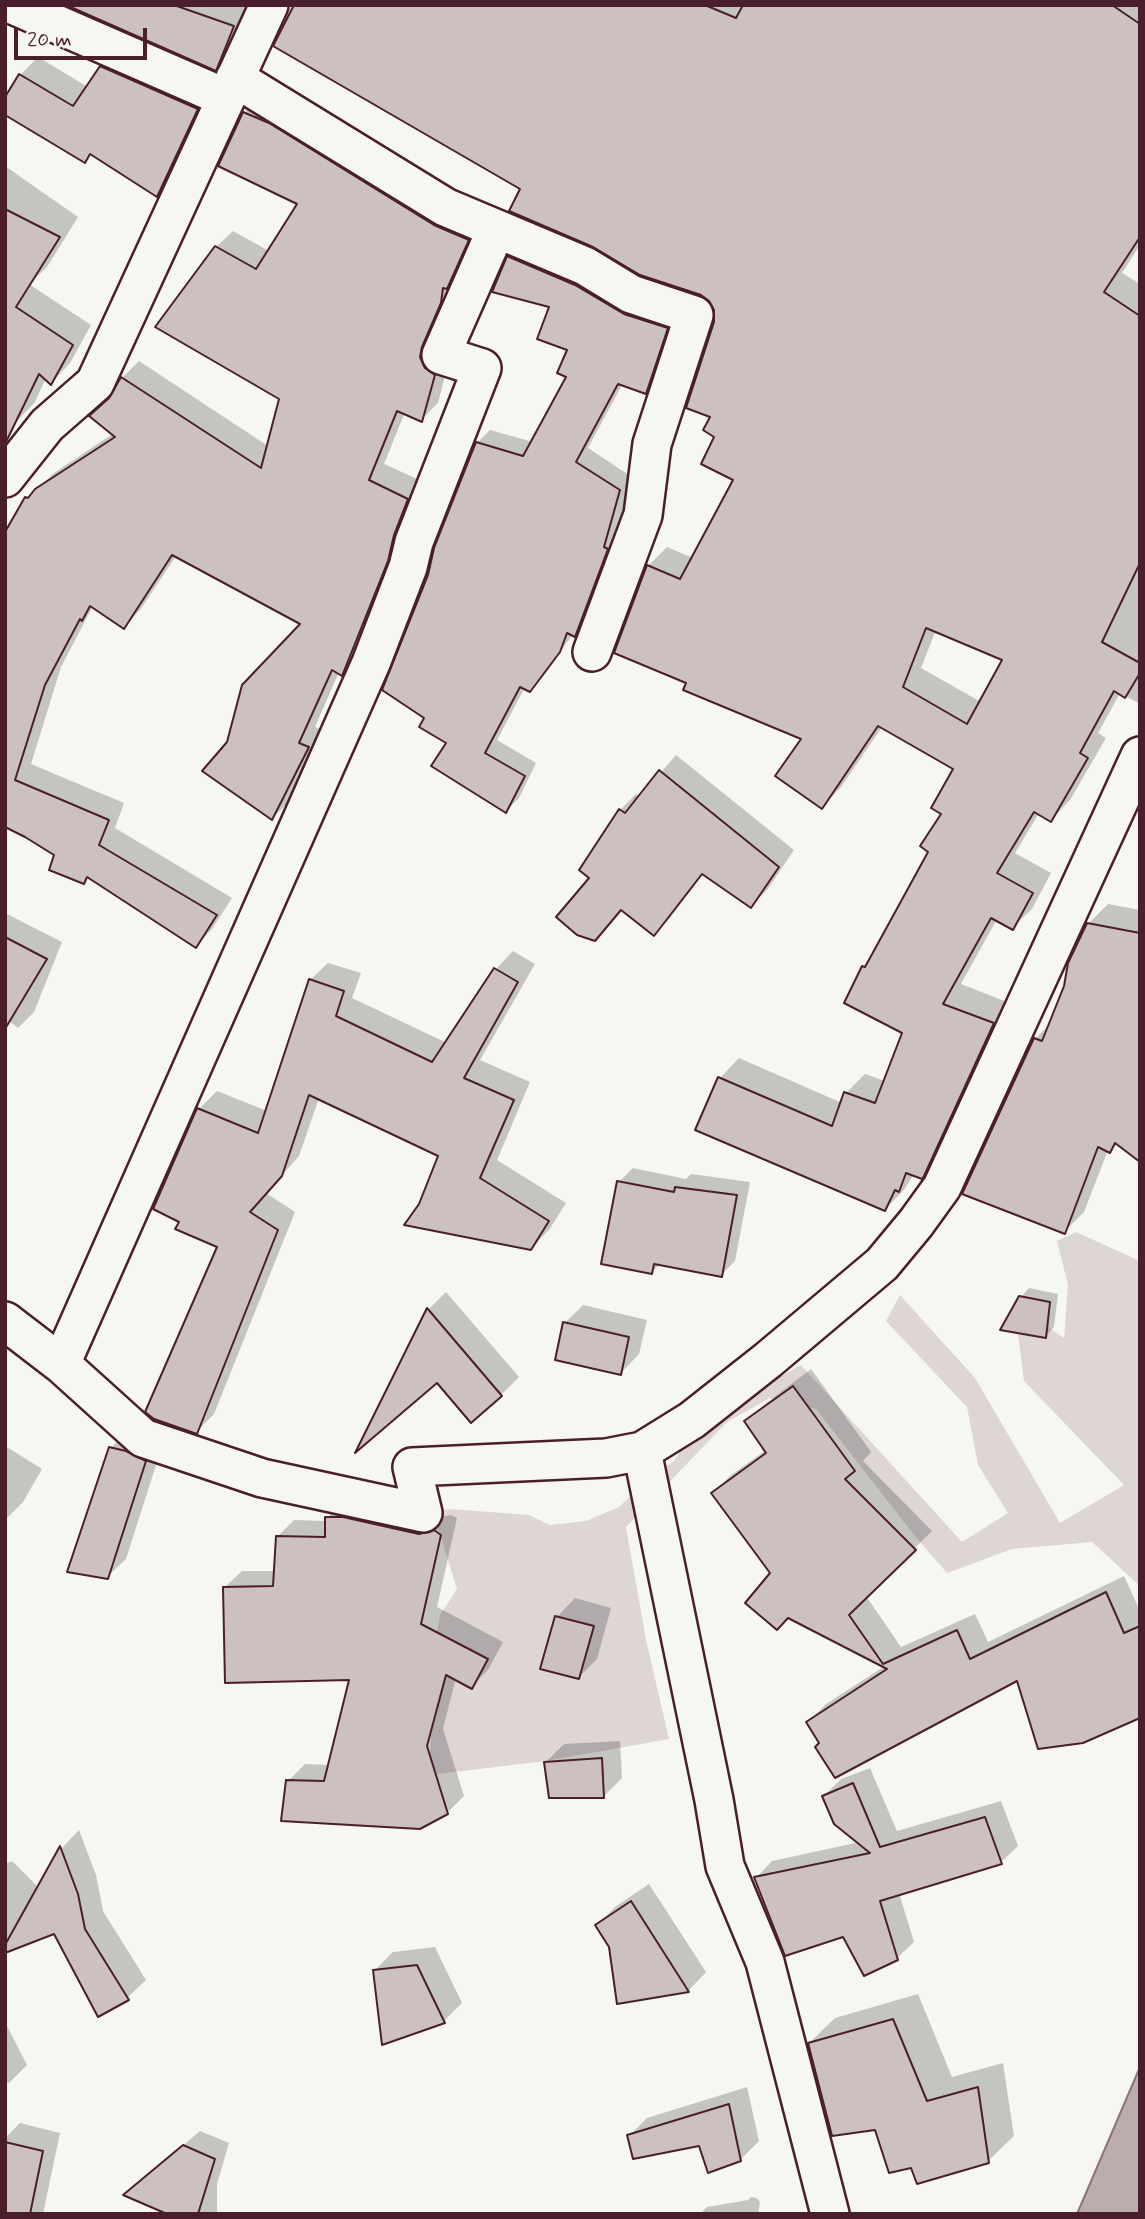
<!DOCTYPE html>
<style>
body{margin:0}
#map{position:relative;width:1145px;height:2219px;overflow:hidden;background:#f6f6f2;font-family:Mynerve,sans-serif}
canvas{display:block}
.frame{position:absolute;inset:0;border:7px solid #4a1f2b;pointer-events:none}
.scale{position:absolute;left:14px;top:28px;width:133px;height:32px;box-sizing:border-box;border:4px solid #4a1f2b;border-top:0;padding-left:9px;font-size:21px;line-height:24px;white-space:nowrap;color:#4a1f2b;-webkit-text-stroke:5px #f6f6f2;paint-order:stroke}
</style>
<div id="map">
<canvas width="1145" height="2219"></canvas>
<div class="frame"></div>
<div class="scale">20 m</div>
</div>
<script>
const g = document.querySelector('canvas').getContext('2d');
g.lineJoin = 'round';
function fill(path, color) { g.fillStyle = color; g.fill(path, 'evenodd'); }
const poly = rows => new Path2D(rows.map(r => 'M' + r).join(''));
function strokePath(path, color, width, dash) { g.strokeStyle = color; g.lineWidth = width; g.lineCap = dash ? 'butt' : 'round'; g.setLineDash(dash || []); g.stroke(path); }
const green = poly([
 [1076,1232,1140,1261,1140,1586,1092,1542,1012,1549,947,1573,914,1535,816,1409,770,1398,727,1422,626,1527,646,1640,669,1739,546,1761,429,1775,436,1637,440,1615,457,1589,439,1531,423,1513,451,1509,529,1515,550,1525,586,1521,619,1507,656,1472,673,1462,696,1428,746,1395,801,1365,962,1542,1008,1513,978,1465,967,1407,886,1321,900,1295,975,1378,1060,1523,1124,1485,1024,1381,1014,1304,1064,1338,1068,1285,1057,1241]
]);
const water = poly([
 [1140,2067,1140,2214,1077,2214,1140,2067]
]);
const shadow = poly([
 [70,5,254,5,235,49,215,68],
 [291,5,1140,5,1140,245,1122,273,1140,284,1140,704,1120,693,1098,733,1106,738,1070,800,1051,820,1039,813,1015,853,1051,873,1032,909,1012,928,997,919,961,984,1012,1004,941,1157,921,1177,914,1174,904,1190,885,1209,698,1129,720,1078,739,1058,842,1103,846,1093,865,1074,885,1081,904,1032,863,967,872,958,931,851,955,769,882,727,841,787,822,807,804,738,689,682,648,566,667,547,693,558,735,480,717,436,713,416,716,310,710,299,522,188,290,14],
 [936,630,1005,659,981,702,921,668],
 [119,50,214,91,174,178,157,195,92,154,85,161,5,101,20,75,38,57,88,87,102,67],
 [261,96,484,223,438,403,421,420,405,412,384,464,424,482,359,657,342,673,339,672,315,727,324,731,289,802,272,818,229,743,302,624,176,556,140,610,124,627,93,606,61,667,31,764,124,803,115,828,232,898,212,929,196,946,90,876,83,882,56,855,5,825,27,498,54,473,114,433,113,395,122,378,139,361,268,446,281,398,216,247,233,231,269,251,299,203,244,113],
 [5,166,78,217,47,267,29,284,91,325,70,363,51,383,46,378,35,402,16,422,5,416,13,306,30,288,5,272],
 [522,244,679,315,659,379,646,392,623,383,588,448,632,477,616,534,620,536,588,622,573,634,543,676,530,689,525,687,497,740,536,763,519,798,506,811,426,717,429,575,477,443,490,430,533,442,569,377,570,349,551,306,509,257],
 [676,755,794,850,767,890,751,906,704,873,670,918,654,934,622,909,594,939,592,878,620,810,636,794,640,797],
 [1108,904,1140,910,1140,1160,1118,1143,1110,1151,1108,1150,1084,1212,1064,1232,1035,1039,1051,1023,1088,924],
 [5,913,62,942,34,1012,18,1028,5,1018],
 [513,951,535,964,480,1060,530,1082,497,1160,566,1203,549,1230,531,1248,421,1205,440,1155,319,1098,299,1156,266,1193,295,1212,214,1414,196,1432,219,1246,181,1221,199,1109,217,1091,267,1111,310,980,328,963,361,973,352,998,447,1043,496,969],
 [633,1168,686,1179,691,1174,750,1182,735,1261,721,1275,661,1263,652,1272,619,1182],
 [1029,1288,1058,1294,1054,1327,1046,1336,1020,1298],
 [446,1292,519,1377,501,1395,437,1381,360,1446,429,1309],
 [583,1305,647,1320,639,1354,621,1373,565,1323],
 [811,1369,871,1452,863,1461,932,1531,866,1596,901,1647,975,1614,988,1642,1124,1576,1140,1611,1140,1716,1018,1679,822,1743,808,1722,826,1704,885,1666,772,1573,713,1493,731,1475,766,1450,747,1422,765,1404],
 [129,1429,163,1443,126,1559,107,1577,111,1448],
 [5,1446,42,1469,23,1502,5,1520],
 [343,1501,436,1518,451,1515,457,1518,437,1607,503,1642,488,1670,472,1686,456,1678,443,1729,464,1796,447,1813,288,1781,305,1764,330,1765,351,1679,225,1587,242,1571,276,1571,277,1537,294,1520,327,1521,327,1518],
 [575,1598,611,1608,597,1659,579,1677,557,1617],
 [620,1741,622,1778,604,1796,545,1763,564,1744],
 [870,1768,897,1831,1001,1801,1018,1846,1001,1862,899,1893,914,1942,897,1958,844,1935,756,1878,772,1861,860,1842,824,1796,841,1779],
 [79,1830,96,1875,103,1911,146,1980,127,1998,55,1932,5,1952,5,1864,12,1861,39,1888,62,1848],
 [649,1884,706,1972,689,1990,618,2002,611,1946,597,1925,615,1907],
 [435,1947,462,2003,444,2021,384,2042,375,1970,393,1952],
 [918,1994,952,2077,1003,2063,1014,2136,988,2161,876,2128,809,2043,835,2018],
 [5,2022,27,2065,9,2083,5,2083],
 [747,2087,759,2141,740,2160,700,2144,629,2136,647,2118],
 [20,2123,60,2133,43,2214,5,2214,5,2138],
 [200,2131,229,2143,217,2184,217,2214,171,2214,126,2194],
 [751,2197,757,2198,760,2202,758,2214,700,2214,707,2207,748,2200]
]);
const building = poly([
 [66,5,174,5,234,26,216,71,66,5],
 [294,5,705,5,736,18,743,5,1112,5,1140,24,1140,237,1104,292,1140,316,1140,563,1102,642,1140,663,1140,673,1125,698,1114,691,1080,753,1088,758,1051,822,1034,812,997,873,1033,893,1013,930,991,918,943,1004,994,1023,924,1176,922,1179,906,1173,899,1192,895,1190,885,1211,695,1130,718,1077,832,1126,844,1092,875,1103,902,1033,844,1003,862,966,865,967,928,852,920,846,941,814,931,808,953,769,878,726,822,809,775,776,801,739,683,690,686,683,614,653,647,565,680,579,733,480,701,464,714,437,703,430,710,417,686,408,714,322,714,310,709,301,701,295,640,275,593,247,509,211,520,189,273,46,294,5],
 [926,628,1002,660,967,724,903,687,926,628],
 [100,66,198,109,157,197,90,154,85,163,5,115,5,97,19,74,73,106,100,66],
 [243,112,269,123,434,225,469,240,447,289,443,288,441,303,422,347,420,357,425,368,435,375,422,422,397,411,369,480,408,499,394,535,388,561,342,676,332,670,299,743,309,747,272,820,202,771,227,742,242,685,300,624,172,555,124,629,90,606,82,621,80,619,45,685,15,780,109,820,99,845,217,915,196,948,87,877,84,884,49,870,54,855,25,837,5,827,5,532,25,497,28,498,35,489,115,437,89,416,109,398,121,377,261,468,279,399,155,327,215,246,256,269,297,204,218,166,243,112],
 [5,209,60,237,16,307,73,345,51,385,39,374,5,444,5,209],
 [507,256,575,285,624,314,668,328,646,394,618,384,576,462,620,490,604,547,608,549,575,637,567,633,560,652,530,692,520,687,485,753,525,776,506,813,431,766,446,743,419,727,424,718,382,690,428,575,434,548,476,442,523,456,566,377,557,373,567,350,537,339,549,307,492,292,507,256],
 [659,770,779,867,751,908,702,874,654,936,621,910,595,941,577,935,556,917,589,878,579,870,619,809,625,813,659,770],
 [1087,923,1140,933,1140,1162,1115,1143,1110,1153,1098,1147,1065,1234,962,1194,1034,1038,1042,1041,1064,986,1068,963,1087,923],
 [5,937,47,959,5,1029,5,937],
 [494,968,518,982,464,1078,514,1100,480,1178,549,1221,531,1250,404,1225,419,1204,438,1156,309,1095,282,1176,250,1212,278,1230,197,1434,154,1419,145,1412,217,1247,175,1229,179,1222,153,1209,197,1108,258,1133,309,979,344,991,336,1016,432,1062,494,968],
 [617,1181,674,1192,675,1187,737,1195,722,1277,654,1264,652,1274,601,1264,617,1181],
 [1019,1296,1050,1302,1046,1338,1000,1330,1019,1296],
 [427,1308,502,1396,471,1423,437,1383,355,1453,427,1308],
 [563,1322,629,1337,621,1375,555,1360,563,1322],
 [793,1386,855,1471,845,1479,916,1550,849,1615,883,1664,957,1630,970,1659,1106,1592,1124,1633,1140,1626,1140,1718,1083,1743,1038,1749,1017,1681,835,1778,815,1747,819,1743,806,1722,887,1669,788,1618,777,1630,745,1603,770,1573,711,1493,766,1453,744,1421,793,1386],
 [109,1447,126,1451,146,1461,108,1579,67,1572,109,1447],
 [325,1517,343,1517,419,1534,434,1530,441,1535,421,1624,488,1659,472,1689,446,1675,427,1746,448,1814,420,1829,281,1821,286,1780,324,1781,349,1680,225,1683,223,1587,273,1586,276,1536,325,1537,325,1517],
 [555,1616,594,1626,579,1679,540,1669,555,1616],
 [602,1758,604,1798,549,1798,544,1762,602,1758],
 [853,1783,880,1847,985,1817,1002,1864,880,1901,898,1960,864,1976,843,1937,785,1956,754,1877,870,1853,834,1824,822,1796,853,1783],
 [60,1846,78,1894,85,1929,129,2000,98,2017,54,1934,5,1953,5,1945,60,1846],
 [631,1901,689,1992,617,2004,609,1947,595,1925,631,1901],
 [417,1965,445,2023,382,2045,373,1970,417,1965],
 [893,2019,927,2101,978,2087,989,2163,917,2184,911,2168,889,2173,875,2130,832,2136,808,2043,893,2019],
 [729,2104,741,2161,708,2173,699,2146,633,2159,627,2135,729,2104],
 [5,2142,43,2151,30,2214,5,2214,5,2142],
 [183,2145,215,2159,198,2214,167,2214,123,2195,183,2145]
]);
const street = poly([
 [13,5,226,98],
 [235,78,445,207,585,266,631,294,694,315,652,444,643,515,592,652],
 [5,478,47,425,95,383,269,5],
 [5,1321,61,1364,143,1438,262,1478,423,1513,412,1467,606,1458,642,1451,692,1420,768,1360,882,1264,916,1223,942,1187,1140,756],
 [61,1364,371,663,408,567,414,542,482,368,441,355,496,230],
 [642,1451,714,1800,725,1866,765,1962,830,2214]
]);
fill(green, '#ddd6d5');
fill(water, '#bbadae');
strokePath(water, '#8e747a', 2);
fill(shadow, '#0003');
fill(building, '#ccc1c0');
strokePath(building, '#4a1f2b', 2);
strokePath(street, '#4a1f2b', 42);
strokePath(street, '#f6f6f2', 37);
</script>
